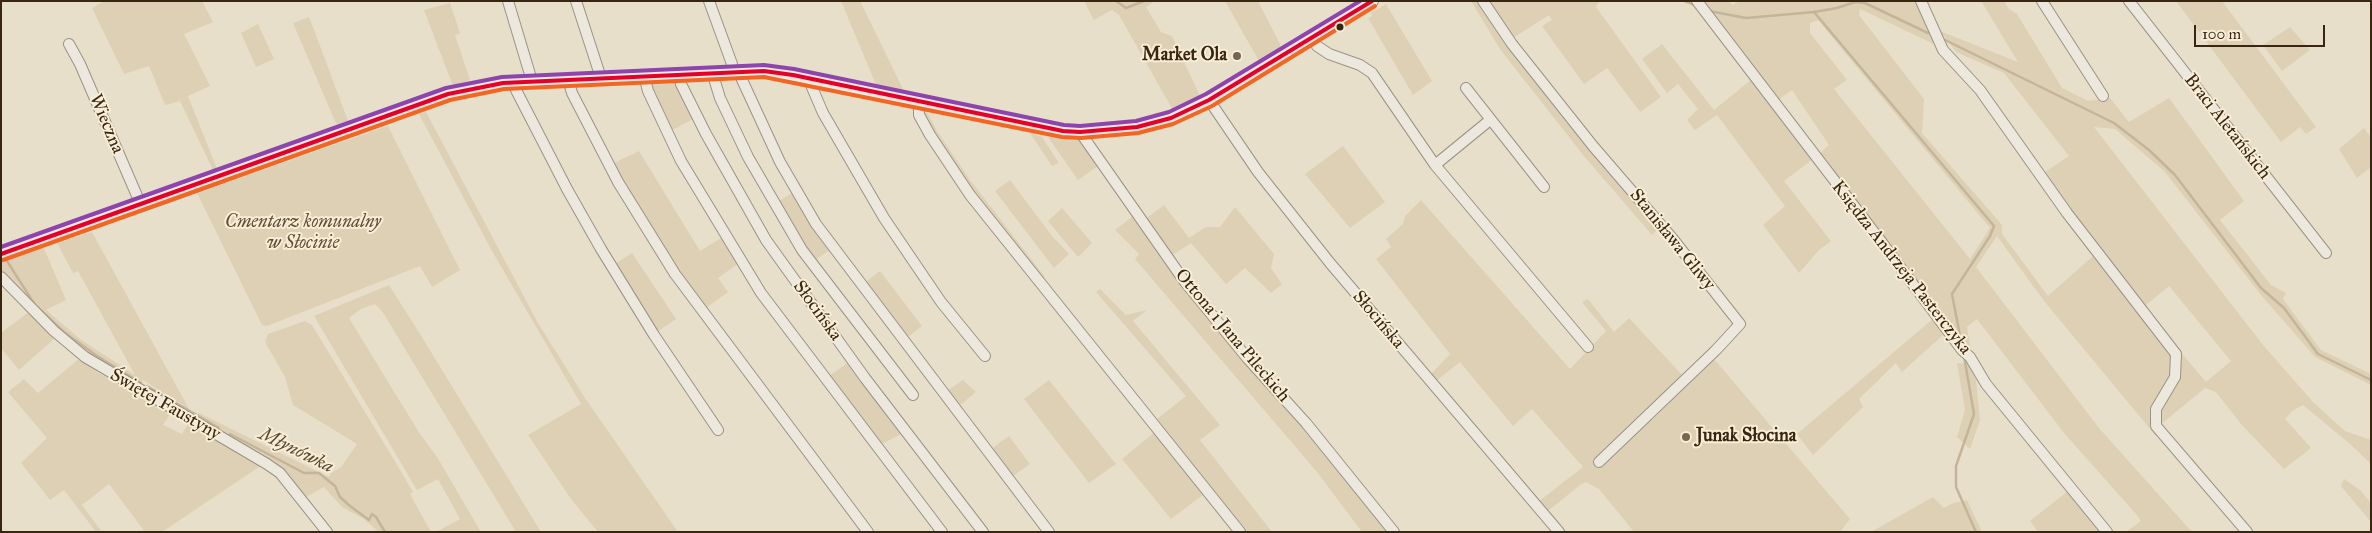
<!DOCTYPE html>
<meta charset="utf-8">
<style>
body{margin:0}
#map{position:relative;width:2372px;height:533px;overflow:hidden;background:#e8dfcb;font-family:"IM FELL Great Primer",serif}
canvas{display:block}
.frame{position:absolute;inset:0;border:2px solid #382613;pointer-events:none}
.scale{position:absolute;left:2194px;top:25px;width:131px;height:22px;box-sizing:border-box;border:2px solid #382613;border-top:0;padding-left:6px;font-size:15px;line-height:18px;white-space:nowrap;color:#382613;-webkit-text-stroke:4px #f8edd5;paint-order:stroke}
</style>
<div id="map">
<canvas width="2372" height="533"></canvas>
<div class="frame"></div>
<div class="scale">100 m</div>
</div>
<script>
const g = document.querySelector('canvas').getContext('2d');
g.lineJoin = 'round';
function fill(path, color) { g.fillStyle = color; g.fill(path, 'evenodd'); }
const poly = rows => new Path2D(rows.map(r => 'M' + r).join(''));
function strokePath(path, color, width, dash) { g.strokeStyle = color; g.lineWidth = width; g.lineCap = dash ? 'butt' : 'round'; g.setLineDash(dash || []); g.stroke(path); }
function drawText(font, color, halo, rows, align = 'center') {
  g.font = font + ' "IM FELL Great Primer",serif'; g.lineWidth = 4; g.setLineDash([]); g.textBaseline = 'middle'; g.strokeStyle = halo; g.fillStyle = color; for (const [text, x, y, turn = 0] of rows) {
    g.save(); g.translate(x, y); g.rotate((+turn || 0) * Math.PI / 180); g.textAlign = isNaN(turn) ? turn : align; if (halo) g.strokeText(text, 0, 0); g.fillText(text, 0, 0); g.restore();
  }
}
const green = poly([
 [104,1,202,1,213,22,184,34,210,86,188,96,217,169,213,170,180,101,165,105,149,66,124,74,92,8],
 [841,1,860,1,904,91,901,93,877,87],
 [1084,1,1155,1,1146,7,1161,32,1172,36,1200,96,1199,99,1174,112,1119,15,1112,10,1094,20],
 [1225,1,1258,1,1280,44,1281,50,1260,63],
 [1471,1,1478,1,1506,45,1657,230,1652,235,1583,155,1500,49],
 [1489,1,1599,1,1596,7,1661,97,1640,112,1607,68,1584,84,1542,26,1552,20,1549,15,1513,38],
 [1703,1,1730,1,1732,5,1740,1,1917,1,1938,46,1860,9,1859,15,1924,99,1922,133,2002,225,2002,234,2048,296,2093,256,2172,356,2174,374,2153,420,2156,436,2044,301,1997,236,1976,267,2099,428,2192,532,2126,532,2141,521,2136,514,2064,433,1977,319,1967,327,1971,351,1966,349,1819,154,1829,145,1792,90,1778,100],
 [1818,20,1990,228,1970,259,1834,89,1847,80,1810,33,1810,23],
 [1981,1,2004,1,2009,9,2017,14,2062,88,2088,101,2110,98,2129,122,2169,98,2244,201,2220,220,2271,285,2286,293,2283,299,2321,350,2371,374,2371,385,2315,357,2261,295,2165,172,2115,129,2094,127,2263,345,2314,403,2345,431,2371,440,2371,464,2350,444,2303,405,2292,411,2285,419,2311,448,2284,469,2241,424,2216,392,2205,388,2160,425,2160,409,2178,378,2178,349,2206,382,2231,361,2169,286,2145,306,2042,174,2069,156,2004,73,1956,52,1940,31,2018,62],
 [2176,1,2222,1,2316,127,2306,134,2300,127,2281,142],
 [450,3,460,33,455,35,470,80,453,86,424,10],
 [1386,4,1432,81,1413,95,1368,18,1372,16,1371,13],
 [309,17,316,35,348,121,337,124,334,119,293,23],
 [258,24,274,59,256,67,241,33],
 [2290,27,2310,50,2282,71,2263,45],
 [1662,44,1714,110,1751,80,1813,159,1784,181,1831,241,1819,250,1799,273,1763,225,1785,206,1761,174,1717,115,1695,130,1687,120,1698,109,1678,84,1667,93,1642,59],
 [678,81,695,118,670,131,649,83],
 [426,112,538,323,585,398,678,532,598,532,571,499,528,435,581,404,492,251,419,114],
 [927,112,937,131,970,180,1045,277,1040,281,969,187,923,113],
 [388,126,460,270,432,287,420,266,267,326,262,325,197,193],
 [2364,128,2371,138,2371,167,2357,178,2339,149],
 [1030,133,1042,137,1059,163,1052,166],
 [1048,137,1080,140,1098,166,1078,180],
 [1343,146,1385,202,1350,228,1305,174],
 [639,151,700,251,723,237,739,263,718,278,728,292,706,308,669,259,612,164],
 [1010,180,1052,236,1069,254,1054,268,995,191],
 [794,192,831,249,815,260,777,202],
 [1421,200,1570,369,1606,331,1582,302,1588,299,1614,332,1629,318,1684,377,1647,413,1652,420,1714,359,1850,519,1840,532,1634,532,1599,489,1586,482,1580,485,1548,511,1538,502,1583,467,1532,409,1513,426,1460,362,1436,381,1431,374,1450,354,1376,259,1391,247,1386,239,1403,224,1405,216],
 [1164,205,1189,238,1206,227,1220,227,1235,207,1274,254,1271,268,1282,284,1271,293,1245,268,1226,284,1191,243,1171,256,1144,220],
 [1062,208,1092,243,1078,257,1048,221],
 [1132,217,1164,262,1232,345,1301,421,1390,532,1362,532,1317,472,1135,259,1139,254,1115,230],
 [92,232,189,409,143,380,138,385,85,352,24,296,1,269,1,263,13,256,43,246,66,300,46,310,80,339,135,375,78,271,73,273,57,243],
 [632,253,676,319,657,332,615,264],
 [880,271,922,326,907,338,864,283],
 [389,285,420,334,541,532,516,532,382,311,375,304,361,309,349,318,420,434,437,457,481,532,436,532,460,519,438,479,417,490,314,316],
 [1100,289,1126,315,1147,310,1133,321,1220,425,1200,440,1272,532,1244,532,1157,419,1186,396,1096,292],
 [30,311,54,339,19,370,1,348,1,333],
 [1934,318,1943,335,1902,372,1896,363,1859,399,1863,407,1813,455,1797,434],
 [305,321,312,325,396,463,413,492,410,494,431,532,379,532,364,519,342,507,324,487,306,497,291,480,195,419,199,413,329,477,331,473,341,467,357,444,293,405,285,377,265,342,268,334],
 [80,358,97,372,171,413,163,425,182,434,189,423,262,465,162,532,145,532,109,484,82,505,102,532,96,532,64,490,50,500,21,463,47,438,8,392,24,379,38,393],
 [850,361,903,433,880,445,828,377],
 [1957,363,1969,364,1976,380,1980,420,1970,449,1957,437,1965,410],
 [963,380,976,392,959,406,947,391],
 [1049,380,1116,464,1089,483,1024,399],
 [1156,431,1204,494,1171,519,1122,459],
 [1009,436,1030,464,1013,476,990,450],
 [2344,479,2360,490,2371,503,2371,522,2341,486],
 [2068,491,2103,532,2038,532,2030,521],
 [1933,497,1944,508,1951,504,1967,500,1982,532,1871,532]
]);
const stream = poly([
 [1116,1,1126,8,1144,1],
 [1685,1,1695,5],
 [1709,11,1746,18,1814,12,1994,226,1990,236,1952,294,1961,341],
 [1814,12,1837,8,1855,2,1865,3,1928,33],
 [1943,39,2114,123,2149,150,2175,175,2261,288,2284,308,2318,354,2371,380],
 [7,261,35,305,64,332,97,356,141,383],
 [1964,356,1974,414,1956,466,1956,487,1976,532],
 [147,386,219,428],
 [230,434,304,473,319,473,335,486,340,497,350,506,369,520,372,514,376,517,385,532]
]);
const minor = poly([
 [508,1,532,81],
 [576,1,601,78],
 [709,1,732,64,732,71],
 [1483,1,1512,44,1593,146,1673,239,1740,324,1716,350,1599,462],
 [1697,1,1880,240,1962,350,1970,357,1986,384,2107,532],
 [1921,1,1943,50,1980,90,2067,213,2176,354,2175,377,2156,409,2156,426,2247,532],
 [2042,1,2103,96],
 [2129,1,2326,253],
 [1311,38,1317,46,1329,54,1360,65,1372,73,1435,165,1588,347],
 [69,44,80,64,141,205],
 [738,71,780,162,816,224,1049,532],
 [712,72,720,98,748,157,802,250,913,395],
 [679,73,681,84,706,134,766,240,865,378,983,532],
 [644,75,648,91,681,161,761,293,942,532],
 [808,78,823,113,884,218,941,302,985,356],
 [568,79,572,93,618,182,675,274,868,532],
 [515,82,516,90,567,189,601,249,654,335,718,430],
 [1466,88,1544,187],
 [1209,100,1258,172,1330,263,1559,532],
 [919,102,919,115,930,135,970,195,1240,532],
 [1080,132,1185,282,1248,359,1306,423,1394,532],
 [1435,165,1490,120],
 [1,277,54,331,85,357,267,464,280,473,327,532]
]);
const tertiary = poly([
 [1,254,168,196,448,94,503,83,764,71,793,75,1063,131,1080,132,1137,127,1171,118,1209,100,1372,1]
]);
const bus1 = poly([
 [1,254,448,94,503,83,764,71,793,75,1063,131,1080,132,1137,127,1171,118,1209,100,1372,1]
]);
const bus2 = poly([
 [3,260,450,100,504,89,764,77,1062,137,1081,138,1138,133,1173,124,1212,106,1375,6]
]);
const bus3 = poly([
 [1,247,446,88,502,77,764,65,794,69,1064,125,1080,126,1136,121,1169,112,1206,94,1360,1]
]);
const markers = [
 [1340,27,4.5,"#382613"],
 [1237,56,5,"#766753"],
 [1686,437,5,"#766753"]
];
const poiNames = [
 ["Market Ola",1227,56],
 ["Junak Słocina",1696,437,"left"]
];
const streetNames = [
 ["Wieczna",106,124,67],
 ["Braci Aletańskich",2227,127,52],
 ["Stanisława Gliwy",1672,240,51],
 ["Księdza Andrzeja Pasterczyka",1901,268,52],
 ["Słocińska",817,311,54],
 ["Słocińska",1378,320,50],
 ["Ottona i Jana Pileckich",1232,336,50],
 ["Świętej Faustyny",165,405,30]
];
const parkNames = [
 ["Cmentarz komunalny",303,223],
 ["w Słocinie",303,244]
];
const waterNames = [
 ["Młynówka",296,451,26]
];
fill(green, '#ddd0b4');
strokePath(stream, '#c4b59a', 2.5);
strokePath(minor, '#9a9385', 12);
strokePath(tertiary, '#9a9385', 14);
strokePath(minor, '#ece8dd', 10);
strokePath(tertiary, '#ece8dd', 12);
strokePath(bus1, '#e4002b', 4);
strokePath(bus2, '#f26522', 4);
strokePath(bus3, '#8e44ad', 4);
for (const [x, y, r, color] of markers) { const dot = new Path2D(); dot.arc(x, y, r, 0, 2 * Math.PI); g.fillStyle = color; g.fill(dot); strokePath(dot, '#f8edd5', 2); }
drawText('bold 18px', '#382613', '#f8edd5', poiNames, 'right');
drawText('18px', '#382613', '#f8edd5', streetNames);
drawText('italic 18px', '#5f4e37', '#f8edd5', parkNames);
drawText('italic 19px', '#5d4c35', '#f8edd5', waterNames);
</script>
